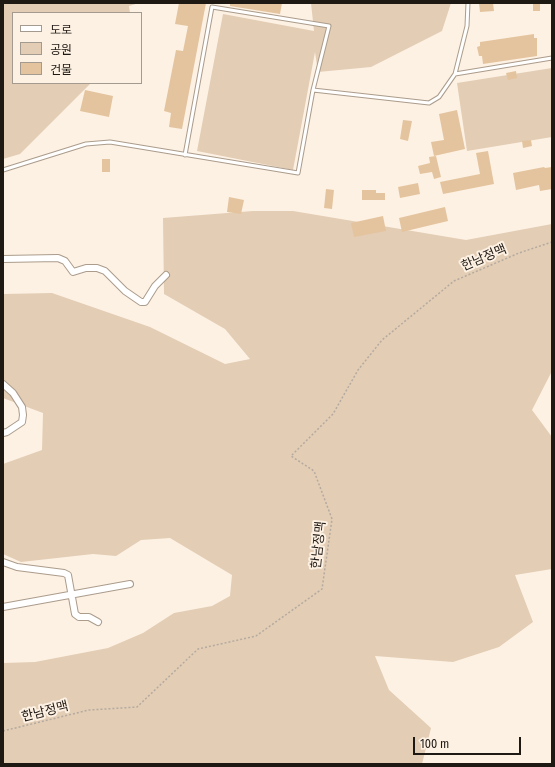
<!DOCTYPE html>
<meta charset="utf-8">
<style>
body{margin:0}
#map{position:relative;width:555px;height:767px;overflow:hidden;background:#fdf1e3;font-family:"Fira Sans Condensed","Noto Sans KR",sans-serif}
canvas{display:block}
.frame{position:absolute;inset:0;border:4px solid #1f1913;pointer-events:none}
.legend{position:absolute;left:12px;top:12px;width:130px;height:72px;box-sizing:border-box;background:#fdf1e3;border:1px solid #a49b90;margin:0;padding:5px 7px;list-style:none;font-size:12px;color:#1f1913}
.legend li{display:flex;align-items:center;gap:8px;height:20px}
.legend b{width:20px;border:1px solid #a49b90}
.scale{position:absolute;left:413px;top:737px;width:108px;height:18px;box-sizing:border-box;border:2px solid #1f1913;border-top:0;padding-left:5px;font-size:12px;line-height:14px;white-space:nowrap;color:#1f1913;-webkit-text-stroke:3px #fdf1e3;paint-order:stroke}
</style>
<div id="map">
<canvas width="555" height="767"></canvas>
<div class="frame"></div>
<ul class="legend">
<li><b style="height:5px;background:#fff"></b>도로</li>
<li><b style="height:11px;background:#e3cdb5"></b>공원</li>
<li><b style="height:11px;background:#e4c49e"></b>건물</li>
</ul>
<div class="scale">100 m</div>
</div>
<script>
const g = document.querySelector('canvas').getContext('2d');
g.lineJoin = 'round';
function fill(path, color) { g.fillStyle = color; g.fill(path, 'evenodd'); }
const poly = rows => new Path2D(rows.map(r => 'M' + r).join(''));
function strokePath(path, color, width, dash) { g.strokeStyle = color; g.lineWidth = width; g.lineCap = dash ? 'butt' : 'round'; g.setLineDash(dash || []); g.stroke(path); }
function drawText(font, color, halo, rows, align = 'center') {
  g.font = font + ' "Fira Sans Condensed","Noto Sans KR",sans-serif'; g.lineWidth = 4; g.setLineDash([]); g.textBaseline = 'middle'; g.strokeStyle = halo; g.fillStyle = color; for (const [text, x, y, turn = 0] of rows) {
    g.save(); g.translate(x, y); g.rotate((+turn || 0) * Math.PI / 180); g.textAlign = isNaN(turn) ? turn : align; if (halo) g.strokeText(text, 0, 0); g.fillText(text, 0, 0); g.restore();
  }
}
const green = poly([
 [3,3,139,3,129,6,130,13,13,13,13,83,91,83,20,154,3,159],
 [311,3,451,3,442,31,371,67,318,72,315,52,293,170,197,151,223,14,314,31],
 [552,68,552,137,467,151,457,83],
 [253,211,293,211,466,240,552,224,552,371,532,410,552,437,552,569,515,575,533,622,499,647,453,662,375,656,389,690,431,728,422,764,3,764,3,663,35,662,108,648,143,633,174,613,212,606,230,596,232,575,170,538,141,540,116,556,93,554,21,562,3,554,3,464,42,450,43,413,3,398,3,294,52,293,150,327,225,364,250,359,225,329,164,294,163,218]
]);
const building = poly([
 [179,3,206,3,182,129,169,127,171,113,164,111,176,50,183,51,188,26,175,24],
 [230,3,282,3,280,14,230,6],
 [479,3,493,3,494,11,480,12],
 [533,3,540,3,540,11,533,11],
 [534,34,534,38,537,38,537,56,483,64,482,56,479,56,477,47,480,46,480,42],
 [516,71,517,78,508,80,506,73],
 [85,90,113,96,109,117,80,111],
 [457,110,465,149,434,156,431,142,444,140,439,114],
 [403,120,412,121,408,141,400,139],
 [531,140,532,146,523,148,522,141],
 [488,151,494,184,443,194,440,182,480,174,476,153],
 [436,156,441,177,434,179,432,172,420,174,418,166,430,163,429,157],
 [102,159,110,159,110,172,102,172],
 [544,167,545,168,552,167,552,189,540,191,539,185,516,190,513,173],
 [418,183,420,194,400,198,398,187],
 [326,189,334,190,332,209,324,208],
 [362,190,376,190,376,193,385,193,385,200,362,200],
 [229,197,244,200,241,214,227,212],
 [445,207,448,221,402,232,399,218],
 [383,216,386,231,354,237,351,223]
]);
const path = poly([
 [3,731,89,710,137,707,198,649,256,636,322,589,332,519,314,471,291,456,333,414,358,370,382,340,454,281,519,253,552,242]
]);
const lane = poly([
 [455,74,552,58],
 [313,90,429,103,439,97,455,74,467,26,468,3],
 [3,170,86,144,110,142,298,173,313,90,329,26,212,7,185,155]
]);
const street = poly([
 [3,259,58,258,65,261,73,272,86,268,97,268,105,271,125,291,141,302,145,302,155,286,166,275],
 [3,384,13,393,22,407,23,415,22,422,7,432,3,433],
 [3,562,17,567,64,573,68,575,75,614,79,617,89,617,98,622],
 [3,607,130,584]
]);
const streetNames = [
 ["한남정맥",484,258,-23],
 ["한남정맥",319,545,-84],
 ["한남정맥",45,712,-14]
];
fill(green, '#e3cdb5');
fill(building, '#e4c49e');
strokePath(lane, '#ab9c8c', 5);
strokePath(street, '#ab9c8c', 8);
strokePath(path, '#b4aa9f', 1.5, [2, 2]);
strokePath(lane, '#fff', 3);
strokePath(street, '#fff', 6);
drawText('13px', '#1f1913', '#fdf1e3', streetNames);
</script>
